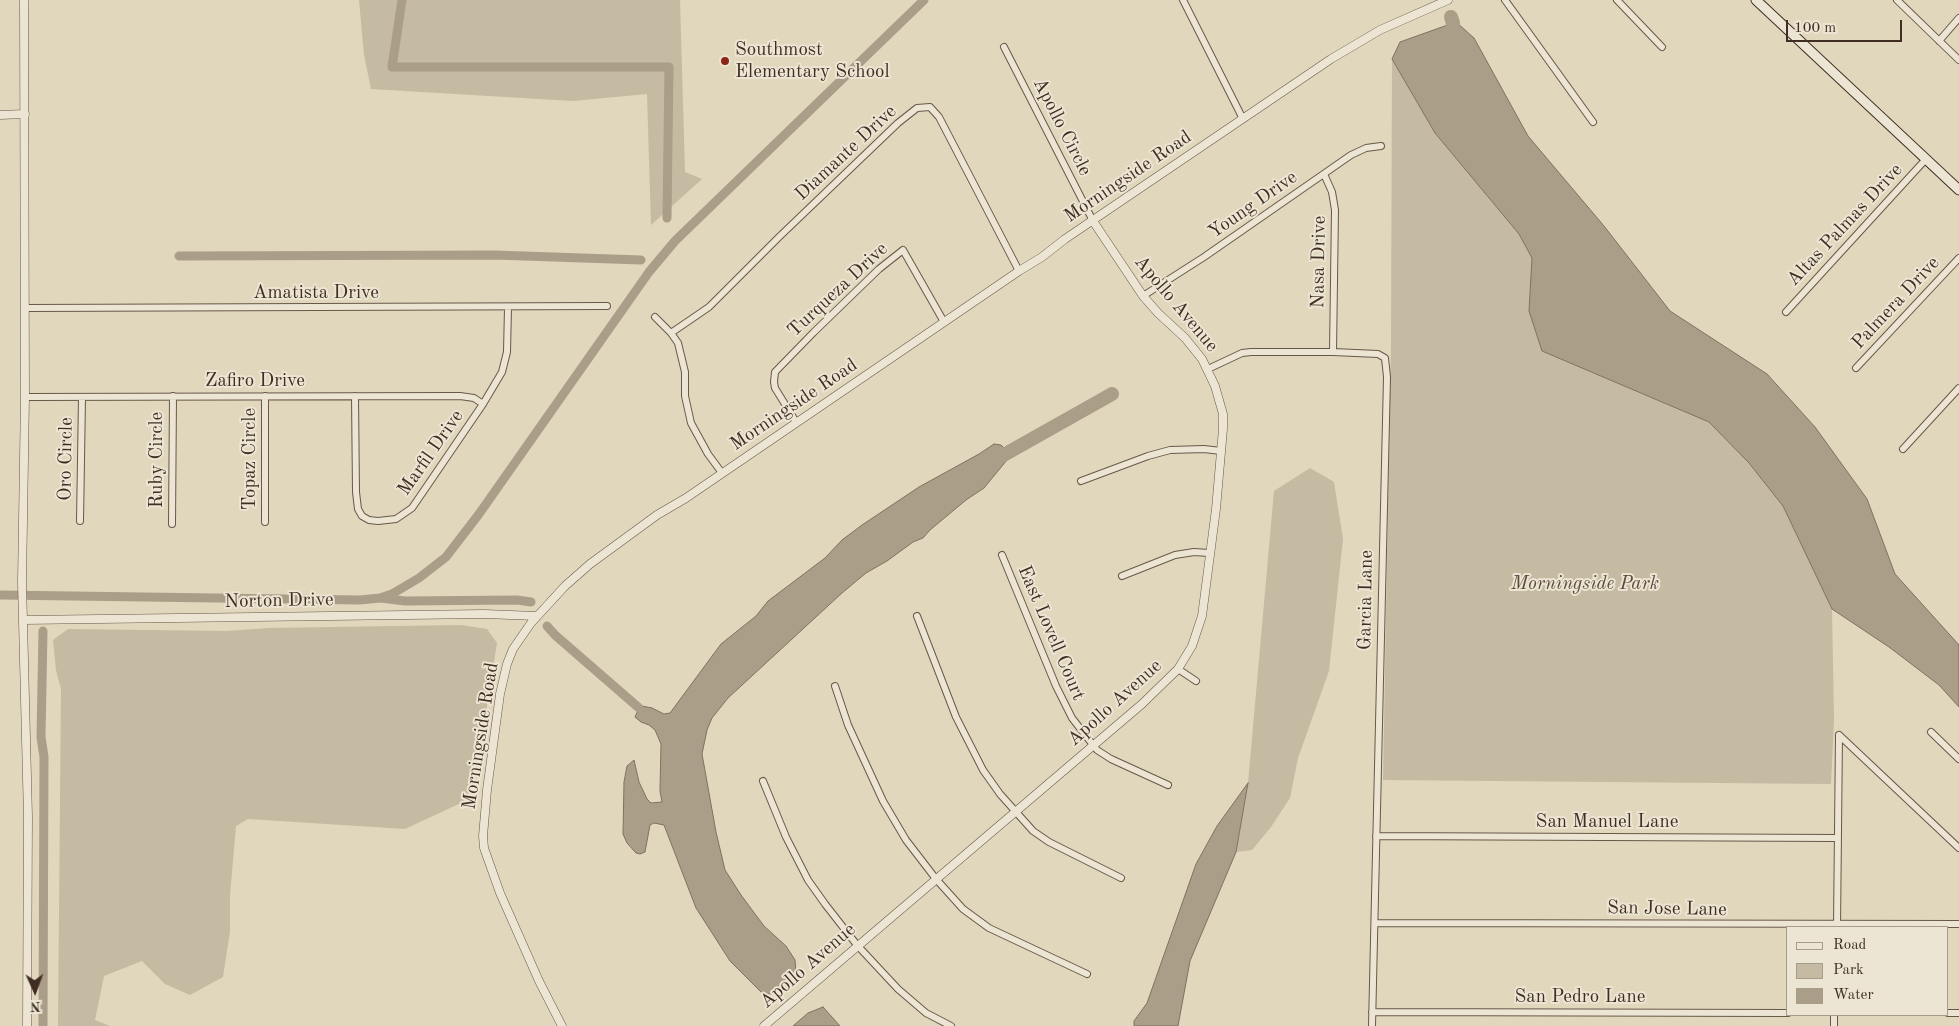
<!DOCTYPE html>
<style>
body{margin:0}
#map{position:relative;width:1959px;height:1026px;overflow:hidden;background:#e1d7bd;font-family:"Old Standard TT",serif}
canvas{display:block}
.legend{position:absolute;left:1786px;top:926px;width:162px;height:90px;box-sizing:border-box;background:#ece5d4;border:1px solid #a79c8c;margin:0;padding:6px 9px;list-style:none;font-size:15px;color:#3f2e21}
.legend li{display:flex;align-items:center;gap:10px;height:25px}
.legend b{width:25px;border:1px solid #a79c8c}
.north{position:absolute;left:10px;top:966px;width:50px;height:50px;-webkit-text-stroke:4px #ece5d4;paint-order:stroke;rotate:178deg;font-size:14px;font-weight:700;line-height:20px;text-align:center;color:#3f2e21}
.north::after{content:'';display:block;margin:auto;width:18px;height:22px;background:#3f2e21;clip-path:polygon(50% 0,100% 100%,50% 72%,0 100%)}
.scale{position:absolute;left:1786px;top:20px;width:116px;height:22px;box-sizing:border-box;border:2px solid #3f2e21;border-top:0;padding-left:6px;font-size:15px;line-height:18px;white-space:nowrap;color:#3f2e21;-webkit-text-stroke:4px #ece5d4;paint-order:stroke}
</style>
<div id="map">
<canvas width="1959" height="1026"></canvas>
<ul class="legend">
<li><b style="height:6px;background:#ece5d4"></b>Road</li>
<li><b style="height:14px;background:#c5baa2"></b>Park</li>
<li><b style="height:14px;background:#aa9e88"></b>Water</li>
</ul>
<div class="north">N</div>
<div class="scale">100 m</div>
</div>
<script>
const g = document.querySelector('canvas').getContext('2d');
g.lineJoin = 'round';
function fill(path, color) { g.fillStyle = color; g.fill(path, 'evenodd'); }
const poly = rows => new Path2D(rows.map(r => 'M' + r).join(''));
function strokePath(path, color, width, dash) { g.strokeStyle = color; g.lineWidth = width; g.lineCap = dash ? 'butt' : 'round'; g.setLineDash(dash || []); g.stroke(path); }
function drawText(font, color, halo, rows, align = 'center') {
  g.font = font + ' "Old Standard TT",serif'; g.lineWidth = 4; g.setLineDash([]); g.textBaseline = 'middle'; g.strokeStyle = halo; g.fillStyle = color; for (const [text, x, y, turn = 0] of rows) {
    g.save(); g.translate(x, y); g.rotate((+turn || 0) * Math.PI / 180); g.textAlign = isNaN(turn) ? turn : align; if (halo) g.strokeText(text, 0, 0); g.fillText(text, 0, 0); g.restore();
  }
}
const green = poly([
 [359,0,680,0,685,172,702,179,651,225,647,94,573,101,371,89,364,55],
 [1392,59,1435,133,1519,234,1532,258,1529,311,1542,351,1709,422,1749,463,1783,506,1832,609,1834,719,1831,784,1383,780,1391,344],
 [1310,468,1334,482,1343,539,1329,671,1298,758,1290,798,1271,827,1252,850,1236,852,1248,783,1274,491],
 [461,625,487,629,497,643,474,787,463,802,405,829,248,819,236,826,230,895,230,931,223,977,190,995,165,984,142,961,104,976,95,1020,110,1026,58,1026,61,689,56,670,53,640,68,629,227,631,268,628]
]);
const water = poly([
 [1456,22,1474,38,1528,136,1604,226,1670,311,1767,374,1815,427,1867,499,1895,574,1959,645,1959,707,1939,685,1889,647,1832,609,1783,506,1749,463,1709,422,1542,351,1529,311,1532,258,1519,234,1435,133,1392,59,1400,42,1456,22],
 [994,444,1001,445,1010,454,1007,460,984,488,966,500,930,530,923,538,913,542,887,561,866,573,842,593,728,698,712,718,707,730,702,754,716,832,725,870,741,895,764,926,786,946,795,960,796,972,787,990,771,994,762,993,730,961,696,908,664,825,654,823,650,825,645,852,640,854,636,853,627,843,623,834,624,782,627,766,634,760,639,782,647,799,651,803,662,802,660,791,661,744,655,730,649,725,641,722,635,717,639,708,642,706,652,708,664,714,670,713,721,644,756,616,768,601,825,558,842,540,862,525,919,487,979,454,994,444],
 [1248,783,1236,852,1190,961,1178,1026,1134,1026,1134,1021,1147,1003,1196,864,1217,826,1248,783],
 [823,1007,840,1026,793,1026,808,1013,823,1007]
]);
const canal = poly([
 [402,0,392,67,669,67,667,218],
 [179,256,495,255,641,260],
 [0,595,360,600,380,598,392,594,419,578,446,557,479,514,649,272,675,241,924,0],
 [381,598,405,601,517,600,531,602],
 [547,626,555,635,639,708],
 [43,631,41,737,44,757,43,1026]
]);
const river = poly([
 [1451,40,1453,23,1451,17],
 [993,461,1112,394]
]);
const minor = poly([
 [1183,0,1243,119],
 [1505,0,1593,122],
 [1617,0,1662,47],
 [1897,0,1959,60],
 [1939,41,1959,18],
 [1004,47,1093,221],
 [1324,174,1332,192,1335,210,1333,352],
 [1143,296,1204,257,1351,155,1366,148,1381,146],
 [25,308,607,306],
 [1786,312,1926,159],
 [655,317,671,333,678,343,685,372,685,396,691,423,708,454,722,473],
 [671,333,709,307,779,237,898,123,917,108,930,107,939,117,1019,271],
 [1856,368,1959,258],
 [1208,369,1242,353,1251,352,1333,352,1378,354,1385,358,1387,377,1372,1026],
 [265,396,265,522],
 [355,396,356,492,358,509,362,516,369,520,378,521,396,519,412,508,483,404,502,372,507,352,508,308],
 [25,397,460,396,474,398,483,404],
 [796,422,775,388,774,382,775,372,813,333,879,269,903,250,944,322],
 [1903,449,1959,388],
 [1081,481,1148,456,1170,450,1204,449,1221,451],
 [80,521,82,398],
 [172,524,173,396],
 [1002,555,1056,686,1072,718,1097,750,1111,759,1168,785],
 [1122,576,1175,555,1194,552,1209,553],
 [917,616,956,717,983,770,1000,794,1033,831,1049,842,1121,878],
 [1178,669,1196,681],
 [835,686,848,725,883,801,906,840,936,879,963,909,989,928,1087,974],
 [1931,732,1959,759],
 [1839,735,1959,848],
 [763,781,786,837,808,880,825,904,857,945,898,989,926,1013,951,1026],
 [1376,836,1837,838],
 [1375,923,1959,924],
 [1837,927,1839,735],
 [1372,1012,1788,1013],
 [1948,1013,1959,1013],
 [1834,1026,1834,1015]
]);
const tertiary = poly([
 [24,0,25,397,22,582,28,817,27,1026],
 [0,115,25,114],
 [23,620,484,614,537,616],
 [562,1026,539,981,500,893,484,848,483,836,487,790,500,694,507,664,513,649,531,623,565,586,590,564,657,515,686,498,1019,271,1042,257,1065,239,1331,59,1380,30,1448,0],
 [764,1026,1142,704,1178,669,1192,646,1202,616,1216,509,1223,429,1223,414,1215,386,1202,359,1185,338,1158,313,1143,296,1093,221]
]);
const secondary = poly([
 [1756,0,1959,190]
]);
const markers = [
 [725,61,5,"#8f2418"]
];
const poiNames = [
 ["Southmost",735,50],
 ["Elementary School",735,72]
];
const streetNames = [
 ["Apollo Circle",1062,127,63],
 ["Diamante Drive",846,153,-43],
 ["Morningside Road",1128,177,-34],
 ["Young Drive",1253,205,-35],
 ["Altas Palmas Drive",1845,225,-47],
 ["Nasa Drive",1319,262,-89],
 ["Turqueza Drive",838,290,-43],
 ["Amatista Drive",316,293],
 ["Palmera Drive",1896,303,-47],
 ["Apollo Avenue",1176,304,50],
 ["Zafiro Drive",255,381],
 ["Morningside Road",794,405,-34],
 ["Marfil Drive",431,453,-55],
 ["Oro Circle",66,459,-89],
 ["Topaz Circle",250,459,-90],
 ["Ruby Circle",157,460,-90],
 ["Garcia Lane",1366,600,-89],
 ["Norton Drive",279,601,-1],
 ["East Lovell Court",1051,633,67],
 ["Apollo Avenue",1115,703,-42],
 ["Morningside Road",481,736,-81],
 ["San Manuel Lane",1607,822],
 ["San Jose Lane",1667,909,1],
 ["Apollo Avenue",808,966,-41],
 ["San Pedro Lane",1580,997]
];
const parkNames = [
 ["Morningside Park",1585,584]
];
fill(green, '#c5baa2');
fill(water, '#aa9e88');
strokePath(water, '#7f715f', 1);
strokePath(canal, '#aa9e88', 9);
strokePath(river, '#aa9e88', 14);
strokePath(minor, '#685848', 8);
strokePath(tertiary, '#685848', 9);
strokePath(secondary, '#3f2e21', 11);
strokePath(minor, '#ece5d4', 6);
strokePath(tertiary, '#ece5d4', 8);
strokePath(secondary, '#ece5d4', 9);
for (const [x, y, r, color] of markers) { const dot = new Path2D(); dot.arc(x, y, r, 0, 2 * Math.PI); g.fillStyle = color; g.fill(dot); strokePath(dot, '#ece5d4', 2); }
drawText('19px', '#3f2e21', '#ece5d4', poiNames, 'left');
drawText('19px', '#3f2e21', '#ece5d4', streetNames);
drawText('italic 19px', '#5a4a3b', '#ece5d4', parkNames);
</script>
